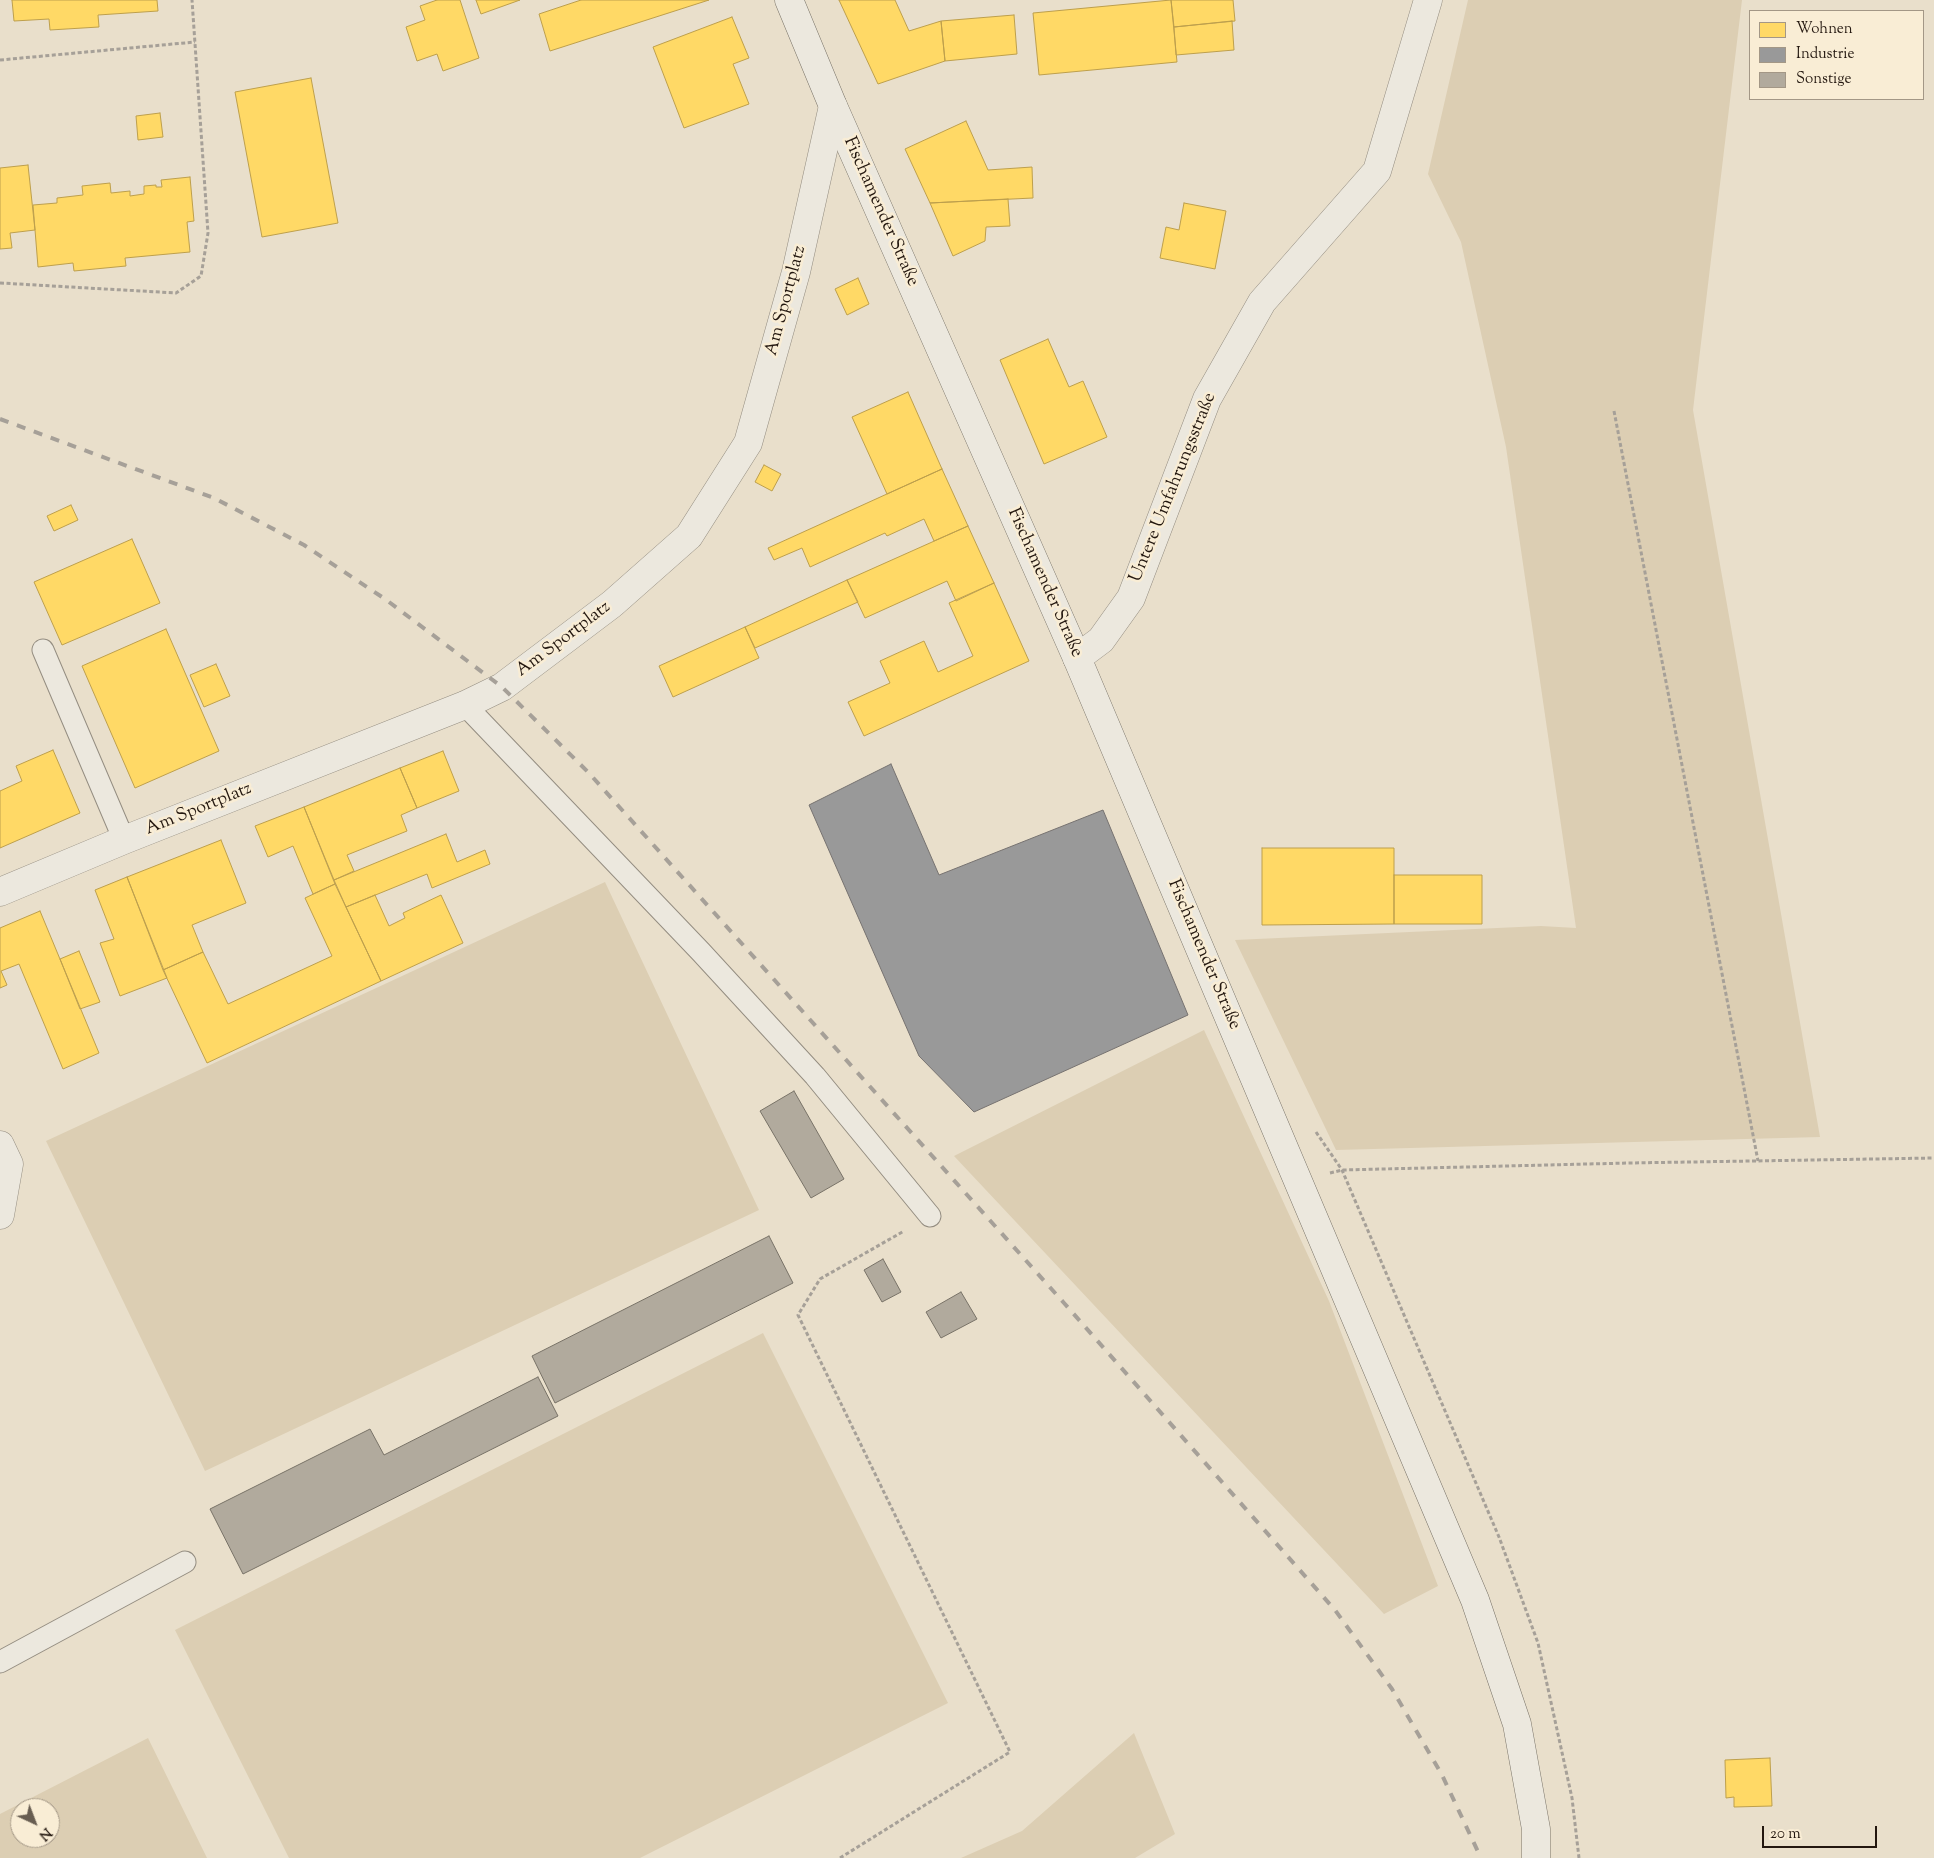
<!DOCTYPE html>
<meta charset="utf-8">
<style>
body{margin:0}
#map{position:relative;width:1934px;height:1858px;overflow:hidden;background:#e9dfcb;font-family:"Sorts Mill Goudy",serif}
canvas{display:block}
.legend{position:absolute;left:1749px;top:10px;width:175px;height:90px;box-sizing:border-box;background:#f9edd5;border:1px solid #a39786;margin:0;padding:6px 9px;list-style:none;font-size:15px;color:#23170f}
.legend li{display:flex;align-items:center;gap:10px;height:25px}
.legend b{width:25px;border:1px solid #a39786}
.north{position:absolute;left:10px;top:1798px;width:50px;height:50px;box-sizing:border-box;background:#f9edd5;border:1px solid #a39786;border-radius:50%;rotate:137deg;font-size:14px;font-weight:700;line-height:20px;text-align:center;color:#23170f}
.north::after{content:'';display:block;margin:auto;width:18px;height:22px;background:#685d51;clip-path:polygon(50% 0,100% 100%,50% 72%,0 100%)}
.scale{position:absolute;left:1762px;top:1826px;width:115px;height:22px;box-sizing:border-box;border:2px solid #23170f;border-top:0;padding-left:6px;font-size:15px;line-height:18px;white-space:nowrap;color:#23170f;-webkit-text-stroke:4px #f9edd5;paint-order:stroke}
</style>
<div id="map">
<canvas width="1934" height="1858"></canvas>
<ul class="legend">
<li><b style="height:14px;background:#ffd966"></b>Wohnen</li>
<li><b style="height:14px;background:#999"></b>Industrie</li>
<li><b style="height:14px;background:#b1aa9d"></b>Sonstige</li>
</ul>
<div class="north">N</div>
<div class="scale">20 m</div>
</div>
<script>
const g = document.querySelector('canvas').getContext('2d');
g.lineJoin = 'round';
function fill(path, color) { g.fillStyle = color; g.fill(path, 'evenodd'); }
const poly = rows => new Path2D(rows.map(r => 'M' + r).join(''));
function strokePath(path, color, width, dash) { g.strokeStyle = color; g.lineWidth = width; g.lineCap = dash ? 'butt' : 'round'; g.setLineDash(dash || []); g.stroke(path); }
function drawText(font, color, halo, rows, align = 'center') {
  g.font = font + ' "Sorts Mill Goudy",serif'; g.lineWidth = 5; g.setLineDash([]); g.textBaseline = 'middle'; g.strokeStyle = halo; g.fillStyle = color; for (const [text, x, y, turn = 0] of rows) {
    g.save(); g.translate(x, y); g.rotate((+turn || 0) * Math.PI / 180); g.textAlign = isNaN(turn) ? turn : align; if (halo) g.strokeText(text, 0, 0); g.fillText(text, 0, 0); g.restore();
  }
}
const green = poly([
 [1468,0,1742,0,1693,410,1820,1137,1336,1150,1235,940,1541,926,1576,928,1506,447,1461,242,1428,174],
 [605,882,759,1210,205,1471,46,1141],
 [1204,1030,1329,1301,1438,1586,1384,1614,954,1156],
 [763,1333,948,1703,640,1858,289,1858,175,1630],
 [1134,1733,1175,1834,1135,1858,961,1858,1022,1831],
 [148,1738,207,1858,0,1858,0,1814],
 [20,1808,50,1808,50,1838,20,1838]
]);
const homes = poly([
 [12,0,157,0,158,11,98,15,99,27,50,30,49,19,14,21,12,0],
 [437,0,460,0,479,58,443,71,437,54,417,61,406,27,425,20,420,6,437,0],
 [476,0,520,0,481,14,476,0],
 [581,0,709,0,550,51,539,14,581,0],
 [839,0,895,0,909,31,941,21,945,61,878,84,839,0],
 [1171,0,1177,62,1039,75,1033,13,1171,0],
 [1171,0,1233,0,1235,21,1174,27,1171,0],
 [1014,15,1017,54,945,61,941,21,1014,15],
 [732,17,749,58,733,64,749,104,684,128,653,47,732,17],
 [1232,21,1234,50,1176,55,1174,27,1232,21],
 [311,78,338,223,262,237,235,92,311,78],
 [160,113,163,137,138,140,136,116,160,113],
 [966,121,988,170,1032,167,1033,198,930,203,905,149,966,121],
 [28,165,35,230,10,233,12,248,0,249,0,168,28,165],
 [190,177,194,221,187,222,190,252,125,258,126,266,74,271,73,263,38,267,33,205,57,203,57,198,83,195,82,186,110,183,111,193,130,191,130,196,144,194,144,186,156,185,156,187,162,187,161,180,190,177],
 [1008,199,1010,226,986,227,985,241,953,256,930,203,1008,199],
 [1184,203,1226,211,1215,269,1160,258,1166,227,1179,230,1184,203],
 [858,278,869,304,847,315,835,289,858,278],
 [1048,339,1069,387,1083,381,1107,437,1044,464,1000,360,1048,339],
 [908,392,942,469,887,494,852,417,908,392],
 [764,465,781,474,772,491,755,482,764,465],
 [942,469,968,526,934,541,924,519,887,536,885,533,810,567,802,548,774,560,768,548,942,469],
 [71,505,78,520,54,531,47,516,71,505],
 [968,526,994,583,956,601,947,581,865,618,847,580,968,526],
 [132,539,160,603,62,645,34,582,132,539],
 [847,580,858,602,755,648,745,627,847,580],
 [994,583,1029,661,864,736,848,702,890,683,880,661,924,641,938,672,973,656,949,603,994,583],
 [745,627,759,658,673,697,659,666,745,627],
 [166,629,219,751,135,788,82,666,166,629],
 [216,664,230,696,204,707,190,675,216,664],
 [53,750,80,813,0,848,0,791,22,781,16,766,53,750],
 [443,751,459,791,417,808,400,768,443,751],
 [400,768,417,808,401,815,407,831,347,855,354,871,334,880,304,807,400,768],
 [304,807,335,884,313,894,293,846,268,857,255,826,304,807],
 [446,834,457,862,485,850,490,864,432,888,427,874,346,907,334,880,446,834],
 [221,840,246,903,192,925,203,952,163,970,127,877,221,840],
 [1262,848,1394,848,1394,924,1262,925,1262,848],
 [1394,875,1482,875,1482,924,1394,924,1394,875],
 [127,877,167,978,120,996,100,943,114,939,95,890,127,877],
 [335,884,381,981,207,1063,163,970,203,952,228,1004,332,956,305,898,335,884],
 [375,895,389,926,405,918,403,913,441,895,463,943,381,981,346,907,375,895],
 [40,911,99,1053,63,1069,19,964,1,971,7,985,0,988,0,928,40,911],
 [79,951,100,1002,80,1009,60,959,79,951],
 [1770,1758,1772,1806,1734,1807,1734,1797,1726,1798,1725,1760,1770,1758]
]);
const industry = poly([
 [891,764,939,875,1103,810,1188,1015,974,1112,919,1056,809,805,891,764]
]);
const building = poly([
 [794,1091,844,1179,811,1198,760,1111,794,1091],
 [769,1236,793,1283,555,1403,532,1356,769,1236],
 [883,1259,901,1292,882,1302,864,1270,883,1259],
 [961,1292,977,1319,941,1338,926,1312,961,1292],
 [538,1377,558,1416,243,1574,210,1509,370,1429,384,1455,538,1377]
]);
const path = poly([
 [0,60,195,42],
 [0,283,176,293,201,276,208,233,192,0],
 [1614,411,1758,1161],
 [1316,1132,1342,1170,1499,1537,1538,1643,1572,1798,1579,1858],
 [1330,1173,1342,1170,1629,1163,1934,1158],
 [840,1858,1010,1752,798,1315,820,1279,904,1231]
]);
const lane = poly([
 [43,650,124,840],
 [465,705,701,952,815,1076,930,1216],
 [0,1662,185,1562]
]);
const street = poly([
 [1077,658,1101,640,1131,598,1207,399,1262,302,1377,171,1428,0],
 [0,892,124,840,465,705,502,687,612,604,689,536,748,443,796,272,833,106],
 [0,1145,9,1164,0,1215]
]);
const secondary = poly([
 [789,0,833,106,1077,658,1475,1600,1517,1724,1536,1829,1536,1858]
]);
const rail = poly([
 [0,419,214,498,304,545,385,599,502,687,588,772,1064,1303,1335,1610,1392,1689,1442,1775,1481,1858]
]);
const streetNames = [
 ["Fischamender Straße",880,212,66],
 ["Am Sportplatz",787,301,-75],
 ["Untere Umfahrungsstraße",1174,488,-68],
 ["Fischamender Straße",1044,583,66],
 ["Am Sportplatz",564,640,-37],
 ["Am Sportplatz",199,810,-22],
 ["Fischamender Straße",1203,955,67]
];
fill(green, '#dcceb3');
fill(homes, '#ffd966');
strokePath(homes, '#bd9f4c', 1);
fill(industry, '#999');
strokePath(industry, '#767270', 1);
fill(building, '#b1aa9d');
strokePath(building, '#787267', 1);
strokePath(lane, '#948d81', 23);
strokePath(street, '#948d81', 29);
strokePath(secondary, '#787267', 29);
strokePath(path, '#a6a098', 3, [4, 2.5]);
strokePath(lane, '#ece8de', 21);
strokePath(street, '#ece8de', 28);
strokePath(secondary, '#ece8de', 28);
strokePath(rail, '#a6a098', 4, [9, 9]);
drawText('18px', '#23170f', '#f9edd5', streetNames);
</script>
